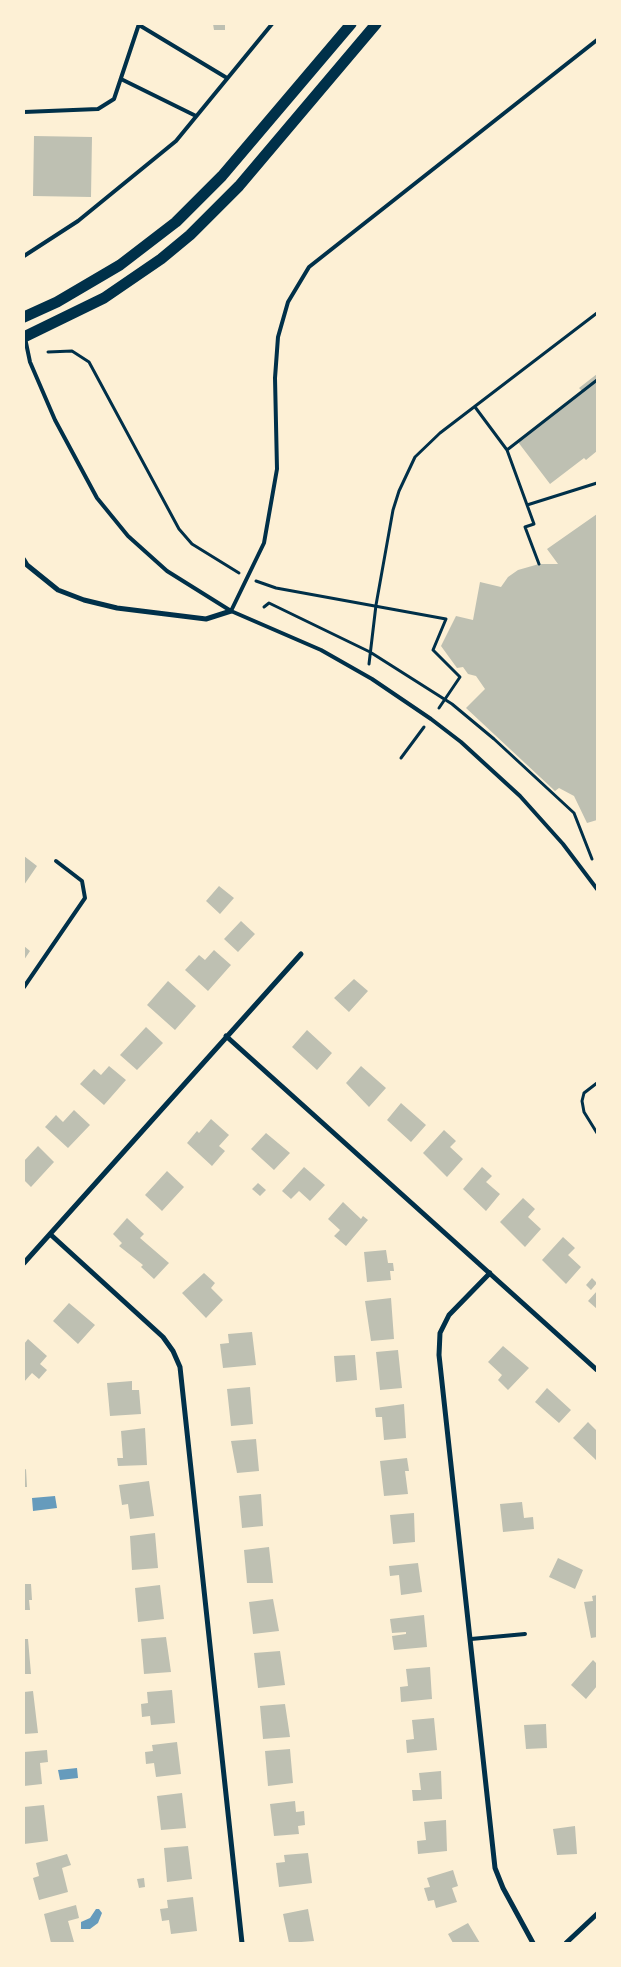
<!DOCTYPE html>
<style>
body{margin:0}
#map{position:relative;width:621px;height:1967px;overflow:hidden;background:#fdf0d5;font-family:Signika,sans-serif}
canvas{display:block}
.frame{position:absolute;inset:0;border:25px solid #fdf0d5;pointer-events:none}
</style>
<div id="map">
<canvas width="621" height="1967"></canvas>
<div class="frame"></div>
</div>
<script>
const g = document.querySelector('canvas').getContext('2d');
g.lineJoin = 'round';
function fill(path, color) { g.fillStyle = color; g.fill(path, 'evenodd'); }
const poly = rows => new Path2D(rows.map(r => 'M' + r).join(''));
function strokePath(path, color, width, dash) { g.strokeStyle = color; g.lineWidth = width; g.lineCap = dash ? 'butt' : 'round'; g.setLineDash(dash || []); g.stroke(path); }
const water = poly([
 [55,1496,57,1508,33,1511,32,1498],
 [77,1768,78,1778,60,1780,58,1770],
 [96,1909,99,1909,102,1913,98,1923,90,1929,81,1929,81,1922,90,1918]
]);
const building = poly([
 [213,24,225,24,225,30,214,30],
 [34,136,92,137,91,197,33,196],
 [597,374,597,451,586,460,584,458,550,484,518,442,583,392,579,388],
 [597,514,597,820,587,823,574,796,559,788,555,791,466,708,485,689,476,676,468,674,463,667,457,668,441,646,456,616,473,620,480,582,501,587,508,577,518,570,539,564,558,564,547,549],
 [24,856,37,866,24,885],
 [219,886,234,898,220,914,206,901],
 [241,921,255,934,238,952,224,939],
 [24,946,30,951,24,960],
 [214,950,231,965,208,991,185,970,199,955,205,960],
 [354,979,368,991,349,1012,334,998],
 [168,981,196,1006,175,1030,147,1005],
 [146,1027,163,1043,137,1070,120,1055],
 [307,1030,332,1053,317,1070,292,1047],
 [109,1066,126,1080,104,1105,80,1084,94,1069,101,1075],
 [361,1066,386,1088,369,1107,346,1083],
 [401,1103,426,1125,411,1142,387,1120],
 [74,1110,90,1125,68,1148,45,1127,56,1115,63,1122],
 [211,1119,229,1135,219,1146,225,1151,212,1166,187,1143,197,1131,199,1133],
 [444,1130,456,1141,450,1147,463,1159,447,1177,423,1153],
 [266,1133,290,1153,274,1170,251,1149],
 [38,1146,54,1162,31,1187,24,1180,24,1161],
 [304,1167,325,1185,310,1201,299,1191,291,1199,282,1191],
 [482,1167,492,1176,486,1182,500,1194,486,1211,463,1189],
 [167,1171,184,1187,162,1211,145,1195],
 [258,1183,266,1190,260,1196,252,1189],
 [523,1198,535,1209,528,1217,541,1229,525,1247,500,1222],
 [343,1202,361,1219,363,1216,368,1220,346,1246,334,1236,340,1230,328,1219],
 [127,1218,144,1234,140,1238,169,1263,154,1279,141,1267,143,1265,119,1246,122,1243,113,1234],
 [563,1237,575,1248,568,1255,581,1267,566,1284,542,1260],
 [386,1250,388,1263,393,1263,394,1271,390,1271,391,1280,367,1282,364,1252],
 [204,1273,215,1283,211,1288,223,1300,206,1318,182,1293],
 [592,1278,597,1283,591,1290,586,1285],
 [597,1291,597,1309,588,1301],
 [391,1298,394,1339,371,1341,365,1301],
 [69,1303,95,1325,78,1344,53,1321],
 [252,1332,256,1365,223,1368,220,1344,229,1343,228,1334],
 [28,1339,47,1356,40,1364,47,1370,39,1379,32,1373,24,1382,24,1344],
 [503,1346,529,1368,508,1390,498,1380,502,1375,488,1362],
 [398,1350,402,1388,380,1390,376,1352],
 [355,1355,357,1380,336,1382,334,1356],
 [132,1381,132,1390,139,1390,141,1414,110,1416,107,1383],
 [250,1387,253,1424,231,1426,227,1389],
 [547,1388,571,1410,559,1423,535,1402],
 [404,1404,406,1438,384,1440,382,1417,376,1417,375,1408],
 [588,1422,597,1431,596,1460,573,1438],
 [145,1428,147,1465,118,1466,117,1458,123,1458,121,1431],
 [256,1439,259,1471,237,1473,231,1441],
 [407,1458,409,1471,405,1471,408,1494,384,1496,380,1461],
 [26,1469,27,1487,24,1487,24,1470],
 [149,1481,154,1516,130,1519,128,1504,122,1505,119,1485],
 [261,1494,263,1526,242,1528,239,1496],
 [522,1502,524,1518,533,1517,534,1529,503,1532,500,1504],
 [414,1513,415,1542,393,1544,390,1515],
 [155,1533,158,1568,132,1570,130,1536],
 [269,1547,273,1583,247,1583,244,1550],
 [558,1558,583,1570,575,1589,549,1577],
 [418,1563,422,1592,401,1595,399,1575,390,1576,389,1566],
 [24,1584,31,1584,32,1600,29,1600,30,1610,24,1610],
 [160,1585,164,1619,138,1622,135,1588],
 [597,1595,597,1637,591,1638,584,1602,593,1601,592,1596],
 [273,1599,279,1631,253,1634,249,1602],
 [424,1615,427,1647,394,1650,392,1636,406,1634,406,1632,392,1633,390,1619],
 [166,1637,171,1672,144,1674,141,1639],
 [24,1639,28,1639,31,1674,24,1674],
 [280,1651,285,1685,258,1688,254,1653],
 [593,1660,597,1664,597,1686,586,1699,571,1685],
 [430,1667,432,1699,401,1702,400,1687,408,1686,406,1669],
 [172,1690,175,1723,151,1725,150,1716,142,1717,141,1704,148,1703,147,1692],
 [33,1691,38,1733,24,1734,24,1692],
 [285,1704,290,1737,263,1739,260,1706],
 [434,1718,437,1750,407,1753,406,1740,414,1739,412,1720],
 [546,1724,547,1748,526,1749,524,1725],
 [177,1742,181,1774,156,1777,154,1763,146,1764,145,1752,153,1751,152,1745],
 [290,1749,293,1783,268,1786,265,1751],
 [47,1750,48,1762,40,1763,42,1784,24,1786,24,1752],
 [441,1771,442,1799,413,1801,412,1790,421,1790,419,1773],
 [182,1793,186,1828,161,1830,157,1796],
 [295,1801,296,1812,304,1811,305,1825,298,1826,299,1834,274,1836,270,1804],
 [44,1805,48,1841,24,1844,24,1807],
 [446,1820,447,1851,418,1854,417,1841,426,1840,424,1822],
 [575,1826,577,1854,557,1855,553,1829],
 [188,1846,192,1879,167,1882,164,1848],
 [308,1853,312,1883,279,1887,276,1863,285,1862,284,1855],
 [67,1854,71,1865,62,1868,68,1892,39,1900,33,1878,39,1876,36,1863],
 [453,1870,458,1886,452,1888,457,1902,436,1908,434,1900,428,1901,424,1888,430,1887,427,1878],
 [144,1878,145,1887,139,1888,137,1879],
 [193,1897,197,1931,171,1934,169,1920,162,1921,160,1909,168,1908,167,1900],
 [76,1905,79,1918,68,1921,74,1942,51,1943,44,1914],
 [308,1909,314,1941,289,1943,283,1914],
 [468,1923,480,1943,453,1943,448,1934]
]);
const path = poly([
 [48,352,72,351,89,362,179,529,192,544,239,573],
 [475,407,507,450],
 [527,505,597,483],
 [539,564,525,527,534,524,507,450,597,380],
 [256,581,276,588,446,619,433,650,460,677,439,708],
 [264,607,269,603,370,652,452,704,494,739,574,813,592,859],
 [369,664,376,605,393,510,399,491,415,457,440,433,597,313],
 [401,758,424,727],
 [597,1083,584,1093,582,1101,584,1112,597,1133]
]);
const service = poly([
 [139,25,227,78],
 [121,79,196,116],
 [24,112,98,109,114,99,139,24],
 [24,256,78,221,176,141,272,24],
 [25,338,30,362,55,420,97,498,128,536,167,571,231,611,321,650,372,679,431,719,461,742,520,796,563,844,597,889],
 [231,611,264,543,277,469,275,378,278,337,288,302,309,267,597,40],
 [24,987,85,898,82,881,56,861],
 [471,1639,525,1634]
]);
const minor = poly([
 [24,560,27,565,58,590,84,600,117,608,206,619,231,611],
 [226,1036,597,1370],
 [50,1234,163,1337,173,1351,180,1367,242,1943],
 [24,1263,301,954],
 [490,1273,449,1315,440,1333,439,1355,495,1868,503,1888,533,1943],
 [566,1943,597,1914]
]);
const primary = poly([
 [24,317,57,302,120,265,176,222,222,176,351,24],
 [24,337,104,298,161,259,190,235,239,186,376,24]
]);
fill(water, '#669bbc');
fill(building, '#bec0b2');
strokePath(path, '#003049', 3);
strokePath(service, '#003049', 4);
strokePath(minor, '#003049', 5);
strokePath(primary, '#003049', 11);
</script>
